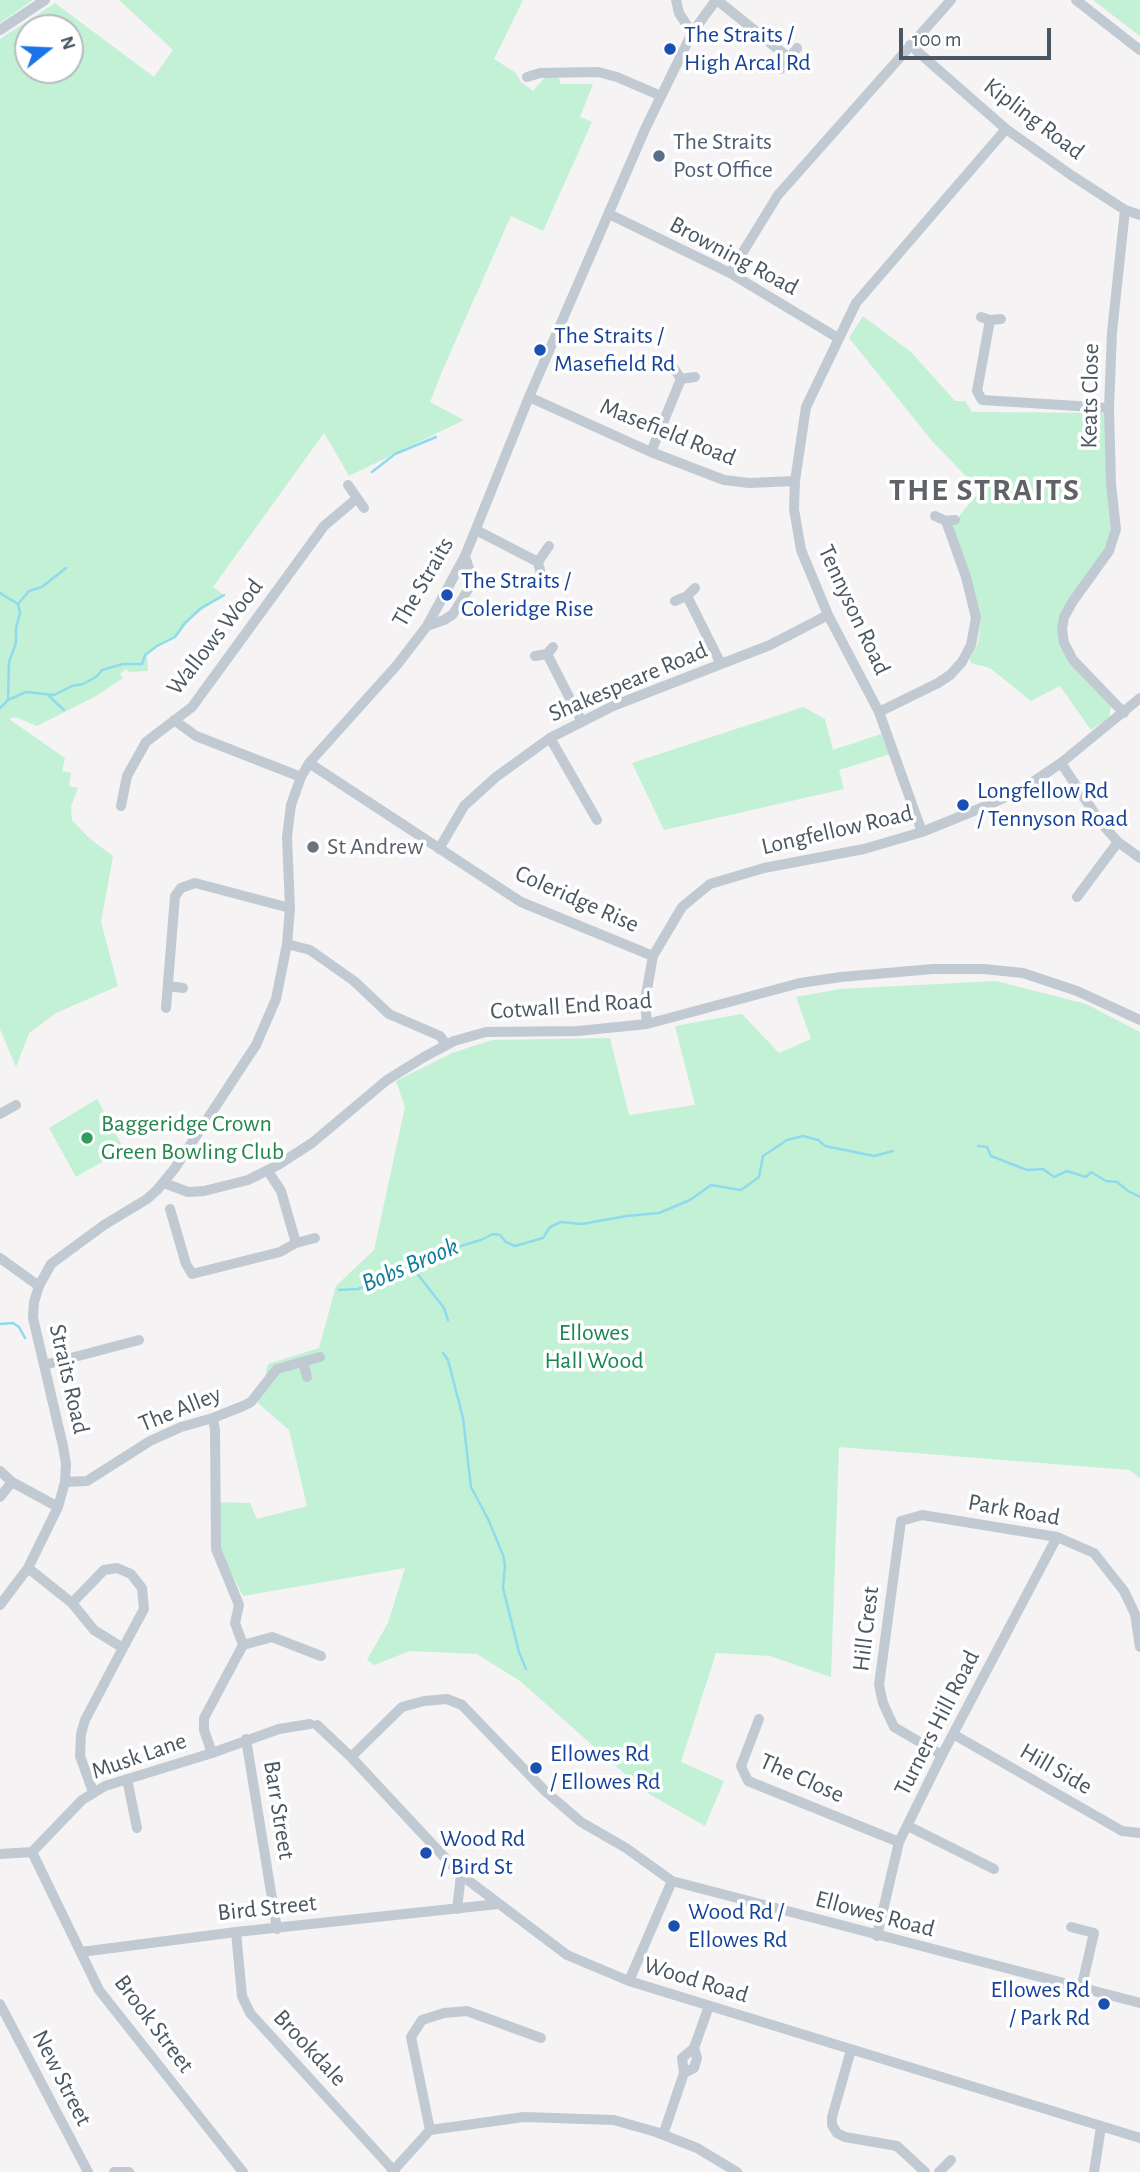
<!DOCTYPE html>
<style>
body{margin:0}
#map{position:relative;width:1140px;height:2172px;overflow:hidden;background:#f5f3f3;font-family:"Alegreya Sans",sans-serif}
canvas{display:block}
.north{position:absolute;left:14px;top:14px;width:70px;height:70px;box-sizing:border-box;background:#fff;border:2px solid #b7bbc0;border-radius:50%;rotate:72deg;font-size:19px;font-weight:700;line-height:28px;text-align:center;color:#4a5661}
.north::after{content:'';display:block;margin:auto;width:24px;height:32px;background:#1a73e8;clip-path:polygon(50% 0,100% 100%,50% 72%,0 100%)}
.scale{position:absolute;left:899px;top:28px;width:152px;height:32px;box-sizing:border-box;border:4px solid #4a5661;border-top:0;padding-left:9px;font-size:21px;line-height:24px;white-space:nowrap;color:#4a5661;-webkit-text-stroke:5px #fff;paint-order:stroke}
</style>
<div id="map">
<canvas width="1140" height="2172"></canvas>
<div class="north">N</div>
<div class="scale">100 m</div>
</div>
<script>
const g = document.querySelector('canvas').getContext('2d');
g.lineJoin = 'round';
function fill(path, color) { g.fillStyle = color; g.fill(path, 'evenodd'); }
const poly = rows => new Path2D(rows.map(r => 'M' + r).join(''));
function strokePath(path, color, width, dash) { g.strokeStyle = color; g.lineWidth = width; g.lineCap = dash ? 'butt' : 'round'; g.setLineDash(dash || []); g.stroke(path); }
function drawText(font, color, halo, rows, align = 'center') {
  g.font = font + ' "Alegreya Sans",sans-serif'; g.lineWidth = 7; g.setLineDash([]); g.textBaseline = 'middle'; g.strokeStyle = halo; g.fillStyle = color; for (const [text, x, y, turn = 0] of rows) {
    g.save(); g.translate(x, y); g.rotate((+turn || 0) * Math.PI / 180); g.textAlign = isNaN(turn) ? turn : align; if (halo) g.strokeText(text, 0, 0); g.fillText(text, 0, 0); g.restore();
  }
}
const green = poly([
 [0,0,33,0,0,23],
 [119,0,523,0,494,59,516,73,521,82,533,91,546,76,559,77,560,84,593,84,580,117,592,122,543,231,511,216,443,369,430,402,464,420,349,476,324,433,213,587,225,596,194,615,175,637,157,646,147,654,148,671,129,672,126,669,120,674,123,678,96,696,37,726,15,717,9,719,65,758,62,771,71,773,69,786,78,788,71,807,72,820,90,839,113,856,101,922,118,986,56,1013,29,1033,16,1067,0,1029,0,39,55,3,154,77,173,50],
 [28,28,70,28,70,70,28,70],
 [1093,0,1140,0,1140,36],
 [863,316,911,352,955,401,965,401,972,412,1105,413,1113,530,1110,541,1059,632,1111,707,1109,718,1091,730,1060,686,1031,701,990,668,971,663,970,658,978,643,981,620,952,531,954,525,958,523,960,515,980,491,933,442,849,338],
 [803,707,825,719,833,750,881,734,890,754,839,770,844,789,664,830,632,763],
 [996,981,1086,1004,1140,1032,1140,1478,1129,1470,839,1447,831,1677,770,1656,716,1653,681,1762,724,1781,705,1826,644,1791,520,1681,477,1654,410,1651,374,1665,367,1660,388,1623,405,1568,243,1596,218,1547,216,1502,250,1503,257,1519,307,1506,289,1430,258,1403,268,1364,319,1348,336,1286,374,1250,405,1107,396,1081,452,1053,492,1040,610,1038,629,1115,695,1105,675,1026,742,1014,779,1053,811,1039,796,997,840,989],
 [97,1099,124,1149,76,1177,49,1128]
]);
const stream = poly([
 [372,472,395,454,436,437],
 [0,593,18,604],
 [49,696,64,710],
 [8,700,26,692,54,695,72,686,83,684,96,677,102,670,123,664,142,664,145,655,157,646,175,637,185,623,201,608,224,595],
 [0,708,8,700,9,662,16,643,16,628,20,613,18,604,29,591,42,587,66,568],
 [978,1146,987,1147,991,1156,1027,1170,1043,1169,1054,1177,1067,1171,1086,1177,1091,1172,1106,1181,1117,1182,1128,1191,1140,1197],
 [409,1263,444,1308,448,1320],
 [339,1290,358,1289,397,1273,409,1263,436,1249,454,1248,481,1240,493,1234,500,1235,506,1242,515,1246,543,1238,550,1227,561,1222,582,1224,627,1216,659,1213,690,1200,711,1185,741,1190,759,1177,763,1156,787,1140,803,1136,818,1140,825,1146,874,1156,893,1151],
 [0,1324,13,1323,19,1327,25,1338],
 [443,1353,448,1360,463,1418,471,1487,488,1519,503,1555,505,1565,503,1588,519,1652,526,1669]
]);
const minor = poly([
 [676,0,679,13,692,33],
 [717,0,789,58],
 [1076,0,1140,50],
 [0,30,45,0],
 [910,45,1006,129,1071,175,1125,210,1140,215],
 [781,69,797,48],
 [527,77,540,73,598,72,617,77,661,96],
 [609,214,730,273,838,338],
 [730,273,778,195,951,0],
 [981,317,990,320,1001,319],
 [990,320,977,391,982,400,1109,408],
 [675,370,681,379,695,377],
 [529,397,651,452,724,480,749,483,795,481],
 [651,452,681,379],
 [348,485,364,508],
 [935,516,946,521,955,520],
 [476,530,538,562],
 [542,578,538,562,549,546],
 [687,596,721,664],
 [675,601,687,596,695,588],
 [427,626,444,620,453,614,469,588,471,575,465,556],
 [547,654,582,722],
 [535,656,547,654,553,647],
 [879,712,938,683,950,675,962,662,971,645,976,618,966,577,946,521],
 [1124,713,1073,660,1064,643,1062,629,1064,617,1073,601,1109,551,1116,529,1111,484,1109,408,1112,332,1125,210],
 [174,720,196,736,301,777],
 [550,738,597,820],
 [309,763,521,902,653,956],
 [1061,763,1101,823,1118,842,1140,858],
 [121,806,127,776,146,742,192,707,324,526,356,499],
 [922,832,879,712,828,615,801,550,794,509,795,481,806,407,856,303,1006,129],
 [439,849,464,806,496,777,550,738,613,706,770,645,828,615],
 [1077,897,1118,842],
 [287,944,310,950,354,981,389,1014,440,1036,446,1044],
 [168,986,183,988],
 [166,1008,175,896,181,888,195,883,290,908],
 [647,1024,645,1000,653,956,682,907,710,884,764,868,864,849,922,832,986,806,1021,790,1061,763,1140,698],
 [0,1114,16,1105],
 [268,1171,281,1191,296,1243],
 [164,1183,188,1192,204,1191,248,1180,278,1165,312,1143,387,1080,424,1057,454,1041,486,1032,578,1031,647,1024,800,983,841,977,933,969,984,969,1023,973,1077,991,1140,1020],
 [170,1209,186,1264,192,1274,280,1252,296,1243,315,1238],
 [0,1258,39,1286],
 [303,1362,307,1377],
 [44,1365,139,1340],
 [0,1471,12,1482,58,1507],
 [65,1482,87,1481,150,1441,181,1427,213,1418,243,1406,251,1402,277,1369,320,1357],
 [0,1497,12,1482],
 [28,1568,72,1603,94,1630,123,1648,85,1720,81,1734,80,1756,93,1792],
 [72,1603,104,1570,117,1568,131,1574,142,1588,144,1609,123,1648],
 [0,1605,28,1568,58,1507,65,1482,66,1464,63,1446,33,1318,34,1302,39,1286,51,1264,104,1225,147,1199,157,1190,175,1168,256,1045,276,999,287,944,290,908,287,837,291,805,301,777,309,763,397,665,427,626,465,556,529,397,646,127,692,33,716,0],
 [243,1645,272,1637,321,1656],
 [759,1719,741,1766,748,1781,899,1842],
 [317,1725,351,1757,461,1875,567,1955,629,1981,1140,2138],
 [953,1734,1122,1831,1140,1833],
 [246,1739,277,1929],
 [212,1753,204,1730,204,1718,243,1645,235,1623,239,1605,216,1549,215,1430,213,1418],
 [942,1755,894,1727,883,1703,879,1685,901,1521,922,1515,1057,1537,1094,1553,1124,1591,1135,1614,1140,1647],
 [351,1757,402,1707,424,1701,447,1699,462,1705,545,1791,581,1822,626,1848,672,1881,1140,2003],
 [127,1779,137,1828],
 [908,1826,994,1869],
 [32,1852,99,1990,243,2172],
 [0,1854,32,1852,82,1800,105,1786,212,1753,279,1729,310,1724],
 [457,1909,461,1875],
 [1071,1927,1094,1933,1081,1989],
 [236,1932,242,1996,250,2013,395,2172],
 [877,1936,899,1842,942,1755,1057,1537],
 [81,1952,236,1932,498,1904],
 [629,1981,672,1881],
 [0,2004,88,2172],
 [851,2050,832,2117,832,2125,837,2133,845,2137,897,2146,925,2172],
 [684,2073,694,2068,697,2058,694,2048],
 [430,2130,411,2037,422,2020,444,2013,467,2011,541,2038],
 [663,2135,684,2073,682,2058,694,2048,709,2006],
 [114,2172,129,2172],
 [392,2172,430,2130,524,2117,614,2120,656,2132,697,2148,737,2172],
 [939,2172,951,2160],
 [1094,2172,1101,2127]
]);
const markers = [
 [670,49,7,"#1a4fb4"],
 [659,156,7,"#5c6f8a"],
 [540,350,7,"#1a4fb4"],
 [447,595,7,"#1a4fb4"],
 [963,805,7,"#1a4fb4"],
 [313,847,7,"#6b7280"],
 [87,1138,7,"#2e9e5b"],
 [536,1768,7,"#1a4fb4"],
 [426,1853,7,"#1a4fb4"],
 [674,1926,7,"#1a4fb4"],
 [1104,2004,7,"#1a4fb4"]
];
const transitNames = [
 ["The Straits /",684,35],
 ["High Arcal Rd",684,63],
 ["The Straits /",554,336],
 ["Masefield Rd",554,364],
 ["The Straits /",461,581],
 ["Coleridge Rise",461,609],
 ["Longfellow Rd",977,791],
 ["/ Tennyson Road",977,819],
 ["Ellowes Rd",550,1754],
 ["/ Ellowes Rd",550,1782],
 ["Wood Rd",440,1839],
 ["/ Bird St",440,1867],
 ["Wood Rd /",688,1912],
 ["Ellowes Rd",688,1940],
 ["Ellowes Rd",1090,1990,"right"],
 ["/ Park Rd",1090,2018,"right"]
];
const streetNames = [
 ["Kipling Road",1034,119,37],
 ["Browning Road",734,256,28],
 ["Keats Close",1090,396,-89],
 ["Masefield Road",668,432,22],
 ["The Straits",423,582,-60],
 ["Tennyson Road",854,610,65],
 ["Wallows Wood",215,637,-52],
 ["Shakespeare Road",628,682,-23],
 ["Longfellow Road",837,830,-13],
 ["Coleridge Rise",577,899,24],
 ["Cotwall End Road",571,1006,-4],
 ["Straits Road",69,1379,77],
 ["The Alley",180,1409,-22],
 ["Park Road",1014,1510,10],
 ["Hill Crest",866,1629,-83],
 ["Turners Hill Road",937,1723,-63],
 ["Musk Lane",139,1756,-19],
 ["Hill Side",1056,1769,30],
 ["The Close",802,1778,24],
 ["Barr Street",279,1810,81],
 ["Bird Street",267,1908,-6],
 ["Ellowes Road",875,1914,15],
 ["Wood Road",696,1980,17],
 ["Brook Street",154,2024,53],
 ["Brookdale",310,2048,47],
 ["New Street",62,2078,63]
];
const serviceNames = [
 ["The Straits",673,142],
 ["Post Office",673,170]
];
const worshipNames = [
 ["St Andrew",327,847]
];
const leisureNames = [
 ["Baggeridge Crown",101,1124],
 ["Green Bowling Club",101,1152]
];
const parkNames = [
 ["Ellowes",594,1333],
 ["Hall Wood",594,1361]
];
const waterNames = [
 ["Bobs Brook",410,1265,-23]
];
const districtNames = [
 ["THE STRAITS",985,490]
];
fill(green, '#c3f1d5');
strokePath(stream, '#90daee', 2.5);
strokePath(minor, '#c1cad2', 10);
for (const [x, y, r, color] of markers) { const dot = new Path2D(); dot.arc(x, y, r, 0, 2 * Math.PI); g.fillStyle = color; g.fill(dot); strokePath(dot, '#fff', 2.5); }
drawText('24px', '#164399', '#fff', transitNames, 'left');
drawText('24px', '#4a5661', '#fff', streetNames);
drawText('24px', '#4e5e75', '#fff', serviceNames, 'left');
drawText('24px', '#5b616d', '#fff', worshipNames, 'left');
drawText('24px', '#27864d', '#fff', leisureNames, 'left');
drawText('24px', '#17864f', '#fff', parkNames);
drawText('italic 26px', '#0c7c9b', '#fff', waterNames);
g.letterSpacing = '2px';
drawText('bold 32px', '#5f6368', '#fff', districtNames);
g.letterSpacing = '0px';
</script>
